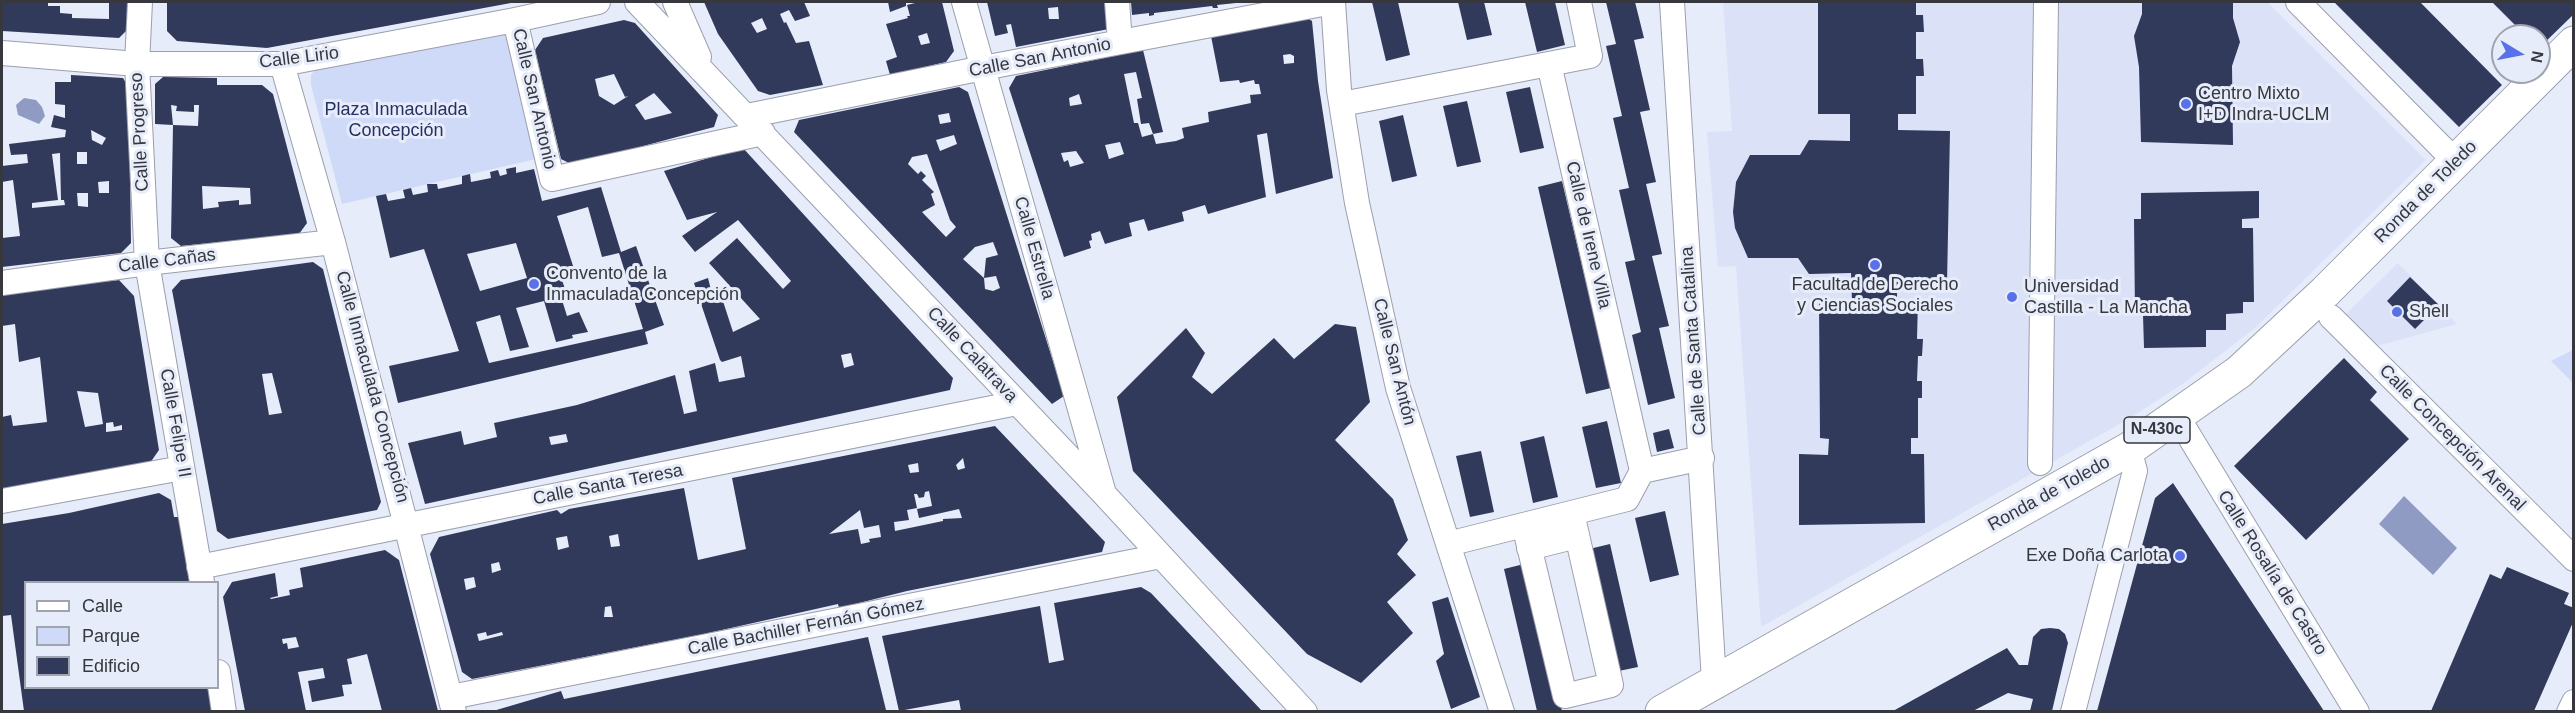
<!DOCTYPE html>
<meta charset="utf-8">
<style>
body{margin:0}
#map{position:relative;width:2575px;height:713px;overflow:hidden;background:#e7ecfa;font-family:Helvetica,sans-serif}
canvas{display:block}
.frame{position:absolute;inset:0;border:3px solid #36383e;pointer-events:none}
.legend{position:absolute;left:24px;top:581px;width:195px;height:108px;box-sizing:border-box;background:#e7ecfa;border:2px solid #a0a4af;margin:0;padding:8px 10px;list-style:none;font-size:18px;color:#36383e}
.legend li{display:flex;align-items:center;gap:12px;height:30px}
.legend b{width:30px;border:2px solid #a0a4af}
.north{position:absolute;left:2491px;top:24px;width:60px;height:60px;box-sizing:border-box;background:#e7ecfa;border:2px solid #a0a4af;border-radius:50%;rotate:100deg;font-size:16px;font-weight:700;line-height:24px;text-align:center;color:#36383e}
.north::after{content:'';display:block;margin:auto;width:21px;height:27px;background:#5971e8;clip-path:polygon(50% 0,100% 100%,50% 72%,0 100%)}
</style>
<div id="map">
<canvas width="2575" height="713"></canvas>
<div class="frame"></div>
<ul class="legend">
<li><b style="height:8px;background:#fff"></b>Calle</li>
<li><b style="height:16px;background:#cfd9f8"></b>Parque</li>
<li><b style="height:16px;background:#313a5b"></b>Edificio</li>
</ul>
<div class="north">N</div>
</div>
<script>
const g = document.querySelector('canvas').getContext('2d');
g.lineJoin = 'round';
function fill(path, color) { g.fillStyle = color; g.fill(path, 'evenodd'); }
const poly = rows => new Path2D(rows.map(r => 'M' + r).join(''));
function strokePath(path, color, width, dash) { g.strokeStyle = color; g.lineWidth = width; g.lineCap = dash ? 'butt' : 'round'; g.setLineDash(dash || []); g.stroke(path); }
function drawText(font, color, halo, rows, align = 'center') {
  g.font = font + ' Helvetica,sans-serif'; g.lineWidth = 6; g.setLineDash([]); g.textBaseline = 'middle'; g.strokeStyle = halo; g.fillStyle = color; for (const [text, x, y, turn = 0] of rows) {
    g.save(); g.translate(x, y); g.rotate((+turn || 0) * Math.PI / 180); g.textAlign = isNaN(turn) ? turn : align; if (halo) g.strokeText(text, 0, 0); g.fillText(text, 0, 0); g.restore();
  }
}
const built = poly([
 [1723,2,2267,2,2426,160,2255,328,2181,385,2130,418,1761,627,1736,266,1718,267,1707,132,1732,131],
 [2398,263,2457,324,2370,348,2340,320]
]);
const green = poly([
 [504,32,510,35,540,158,342,204,311,85,311,75,316,69],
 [2573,350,2573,383,2551,361]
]);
const water = poly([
 [24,98,36,100,42,107,45,116,39,124,18,115,16,105],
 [2404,496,2457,548,2433,575,2379,524]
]);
const building = poly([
 [2,2,48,2,48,6,60,6,60,13,72,14,72,18,109,19,109,2,136,2,136,4,128,4,128,29,119,38,2,31],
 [167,2,511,2,511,3,267,48,177,41,167,31],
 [704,2,804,2,810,16,795,21,789,10,780,14,784,23,786,22,796,43,809,41,823,85,770,95,758,91,718,34],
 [762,18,767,29,757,33,751,23],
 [888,2,906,2,906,6,890,12],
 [919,2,942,2,954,51,946,62,890,75,886,61,897,57,886,24,908,18,907,16,910,16,907,5],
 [927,33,930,43,921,45,918,36],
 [987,2,1112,2,1114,28,1016,47,1011,24,1006,25,1008,33,995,36],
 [1058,7,1059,19,1049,19,1048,8],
 [1131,2,1236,2,1236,3,1217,5,1218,8,1213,8,1212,6,1154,13,1154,15,1149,16,1149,13,1132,15],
 [1372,2,1398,2,1410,55,1386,61],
 [1458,2,1484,2,1492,35,1467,40],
 [1525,2,1555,2,1565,45,1537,52],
 [1606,2,1635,2,1644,38,1634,40,1650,110,1640,112,1656,182,1646,184,1662,254,1652,256,1669,326,1659,328,1675,398,1648,405,1632,335,1641,332,1625,262,1635,260,1619,190,1629,188,1613,118,1622,116,1606,46,1616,44],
 [1818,2,1916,2,1916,15,1923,15,1924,32,1916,32,1916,59,1923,59,1924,76,1916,76,1916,114,1898,114,1898,130,1950,131,1947,284,1897,284,1897,300,1918,300,1917,339,1923,339,1922,356,1918,356,1917,381,1922,381,1922,398,1918,398,1918,438,1911,438,1911,454,1924,454,1925,523,1799,525,1799,454,1828,455,1829,439,1820,438,1819,300,1852,300,1851,273,1809,274,1798,258,1748,258,1735,228,1733,212,1736,182,1750,155,1800,155,1809,140,1850,141,1850,114,1818,114],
 [2142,2,2233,2,2233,18,2240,42,2232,66,2233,145,2141,142,2139,67,2134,36,2142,14],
 [2334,2,2420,2,2502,85,2459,127],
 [2492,2,2574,2,2574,14,2539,48,2539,36,2526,36],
 [1307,18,1312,21,1318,81,1333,178,1276,194,1267,133,1257,135,1266,197,1208,214,1205,205,1182,212,1184,221,1148,231,1144,219,1129,223,1132,236,1105,244,1100,231,1091,234,1092,240,1089,241,1091,248,1064,257,1009,88,1016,76,1143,50,1163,132,1153,134,1156,144,1176,141,1184,138,1182,128,1209,122,1208,112,1251,103,1250,95,1261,94,1259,84,1255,84,1254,80,1240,83,1239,80,1220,82,1211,36],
 [1290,54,1294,56,1294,63,1284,64,1283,55],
 [1136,72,1142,98,1137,99,1141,124,1149,123,1153,134,1142,137,1138,123,1134,123,1124,74],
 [1079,94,1082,104,1070,106,1069,98],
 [1120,142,1124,154,1109,159,1105,145],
 [1076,151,1084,163,1070,167,1068,160,1064,162,1061,153],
 [624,20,635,23,718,115,714,127,573,165,561,159,535,50,543,38],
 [614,74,625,97,628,96,614,105,599,96,595,79],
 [654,93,672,113,645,120,635,105],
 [71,75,123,78,129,88,131,243,121,253,2,267,2,238,20,236,13,180,2,182,2,166,28,163,27,154,11,155,9,144,65,137,66,130,51,127,54,115,65,118,65,105,55,104,55,82,71,82],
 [91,130,106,138,102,145,92,140],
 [77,152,87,152,87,164,77,164],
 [60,153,61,200,64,200,65,205,32,208,32,203,58,200,52,154],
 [109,181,109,193,99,193,98,182],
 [77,193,88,193,88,207,78,206],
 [163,77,217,78,217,85,262,85,273,94,307,223,299,234,181,246,171,238,173,125,198,126,199,105,194,105,194,112,176,111,177,106,171,105,173,125,155,124,155,84],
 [202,186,250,188,251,204,239,205,239,200,218,202,219,207,203,209],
 [959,87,968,92,1064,396,1052,404,794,132,799,120],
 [949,113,951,122,940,124,938,115],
 [954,135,957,144,940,151,936,140],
 [927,154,950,220,956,227,946,237,922,212,935,205,931,194,934,192,922,180,926,176,921,171,918,174,908,164,912,157],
 [993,242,998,255,986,258,984,278,963,259,975,247],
 [996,276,1000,288,993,291,985,289,984,278],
 [1530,87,1544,148,1520,153,1506,92],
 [1467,101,1481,162,1457,167,1443,106],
 [1403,115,1417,176,1392,182,1379,121],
 [743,148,953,378,950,390,425,504,408,443,461,431,464,445,497,437,494,423,577,405,675,375,684,414,697,411,689,371,715,363,719,382,745,377,741,356,722,362,720,360,694,283,708,278,712,294,720,292,733,332,760,319,709,263,737,238,783,289,791,281,738,220,695,252,682,236,717,212,687,220,664,171],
 [851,353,854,365,844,368,841,355],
 [566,434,568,442,551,445,549,437],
 [516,167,516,173,534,169,542,201,601,187,621,252,636,246,664,325,645,332,648,344,398,403,389,366,459,351,424,249,390,258,376,196,386,194,388,201,405,198,403,190,411,188,413,195,428,192,427,184,437,184,438,189,462,184,462,176,470,174,471,182,491,178,490,172,498,170,500,176,507,174,506,169],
 [588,207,602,257,619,253,643,329,489,363,476,322,500,315,510,351,529,347,516,308,544,301,556,342,573,338,572,335,588,332,579,312,567,316,562,300,568,298,560,274,574,269,557,216],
 [516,243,527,278,480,291,467,254],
 [1562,181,1611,388,1586,394,1538,187],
 [2259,191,2259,218,2242,219,2242,228,2253,228,2254,302,2243,302,2243,313,2226,314,2226,330,2206,330,2206,347,2144,348,2143,315,2135,315,2134,219,2141,219,2141,193],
 [313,262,323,269,381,502,377,510,228,539,217,531,172,290,181,280],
 [272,373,282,413,269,415,262,374],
 [2410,277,2439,305,2415,329,2387,301],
 [119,280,134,296,159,450,150,463,2,489,2,417,11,415,13,426,47,422,40,357,19,362,15,324,2,326,2,293],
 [77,391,98,393,103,424,85,427],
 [113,422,114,427,122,425,122,430,106,432,106,423],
 [1335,324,1356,327,1370,402,1335,440,1393,499,1408,540,1397,554,1416,575,1387,602,1413,633,1361,683,1307,654,1133,471,1117,397,1186,328,1205,353,1192,377,1212,394,1274,338,1294,359],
 [2344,358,2377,392,2370,400,2409,439,2306,540,2234,466],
 [1607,421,1621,483,1596,488,1582,427],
 [995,426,1105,542,1102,552,907,591,839,608,838,604,704,634,472,679,462,672,430,554,439,537,557,510,561,514,569,509,684,488,698,560,746,549,732,478],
 [963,458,965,468,958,470,956,465],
 [918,463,919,472,910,473,908,465],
 [929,491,932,506,917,509,919,518,959,509,962,518,943,519,943,521,895,531,894,522,909,520,907,510,917,508,914,494,917,494,919,498,924,497,925,492],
 [860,510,864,528,879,525,881,537,869,539,870,542,861,544,858,529,829,534],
 [618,534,620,546,611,547,609,536],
 [567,536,569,547,558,550,556,538],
 [499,562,501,570,492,573,491,564],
 [474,577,476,587,466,590,464,579],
 [611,606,613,617,604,617,605,607],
 [486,632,487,636,502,632,503,635,479,641,477,634],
 [1669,429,1674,448,1657,452,1653,433],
 [1544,436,1558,497,1533,503,1520,442],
 [1481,451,1494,512,1470,517,1456,456],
 [2173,483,2324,711,2097,711,2155,498],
 [159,493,171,500,174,517,179,517,193,582,26,582,26,688,209,688,213,711,24,711,11,615,2,616,2,524,69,513],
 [1665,511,1679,575,1650,582,1635,518],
 [1610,544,1638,667,1614,672,1585,550],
 [385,550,399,560,438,711,382,711,367,654,347,659,352,684,342,685,344,696,312,702,308,681,325,678,323,668,298,672,306,711,245,711,223,597,232,582,275,573,278,596,270,598,271,599,290,595,289,590,303,587,300,568],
 [296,637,299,647,288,649,287,643,283,644,282,639],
 [1528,563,1562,711,1537,711,1504,569],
 [2507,567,2569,593,2564,604,2574,608,2574,620,2534,711,2431,711,2490,574,2501,579],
 [1141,587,1151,593,1262,711,961,711,959,700,899,711,882,636,1040,606,1049,663,1064,660,1054,603],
 [1448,597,1480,697,1451,709,1436,661,1444,654,1432,602],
 [2050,628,2059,629,2065,634,2068,643,2052,711,2030,711,2033,699,2008,693,1973,711,1893,711,2007,648,2019,665,2028,665,2033,637,2041,629],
 [868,637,886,710,878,711,493,711,561,691,564,699]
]);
const minor = poly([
 [140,2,137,64,147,263,202,582],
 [637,2,1104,494,1305,712],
 [675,2,699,57],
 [964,2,1103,490],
 [1117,2,1120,42],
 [1333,2,1339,90,1357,203,1398,388,1502,712],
 [1672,2,1714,681],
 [2298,2,2456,162],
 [515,20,552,179,763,133],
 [2,53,137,64,282,64,515,20,598,2],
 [282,64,333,242,454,712],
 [1549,64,1642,471],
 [1342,104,1590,56,1579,2],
 [747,116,983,68,1333,2],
 [2,283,147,263,333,242],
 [2331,317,2574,559],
 [2177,416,2357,712],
 [2040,463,2046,2],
 [2,501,182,468],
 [1524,525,1565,696,1611,685,1572,513],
 [1448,544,1627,499,1642,471,1702,458],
 [1529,548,1577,536],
 [199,567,1017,403],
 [218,672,224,712],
 [451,697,1161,556],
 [2073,712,2135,471,2129,449],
 [2569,712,2574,702]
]);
const highway = poly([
 [1662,712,2129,449,2239,372,2325,292,2574,43]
]);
const markers = [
 [2186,104,6,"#5971e8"],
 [1875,265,6,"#5971e8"],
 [534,284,6,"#5971e8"],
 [2012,297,6,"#5971e8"],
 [2397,312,6,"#5971e8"],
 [2180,556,6,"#5971e8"]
];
const shields = [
 [2157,430,66]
];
const shieldNames = [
 ["N-430c",2157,430]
];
const streetNames = [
 ["Calle Lirio",299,58,-7],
 ["Calle San Antonio",1040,58,-11],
 ["Calle San Antonio",534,99,77],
 ["Calle Progreso",140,132,-93],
 ["Ronda de Toledo",2426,192,-45],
 ["Calle de Irene Villa",1588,235,77],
 ["Calle Estrella",1034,248,74],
 ["Calle Cañas",167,261,-7],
 ["Calle de Santa Catalina",1694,341,-94],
 ["Calle Calatrava",972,355,47],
 ["Calle San Antón",1394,362,76],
 ["Calle Inmaculada Concepción",372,387,75],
 ["Calle Felipe II",175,423,80],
 ["Calle Concepción Arenal",2452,438,45],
 ["Calle Santa Teresa",608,485,-11],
 ["Ronda de Toledo",2049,494,-29],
 ["Calle Rosalía de Castro",2272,573,58],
 ["Calle Bachiller Fernán Gómez",806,627,-11]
];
const poiNames = [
 ["Centro Mixto",2198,94],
 ["I+D Indra-UCLM",2198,115],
 ["Convento de la",546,274],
 ["Inmaculada Concepción",546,295],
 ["Facultad de Derecho",1875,285,"center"],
 ["y Ciencias Sociales",1875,306,"center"],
 ["Universidad",2024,287],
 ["Castilla - La Mancha",2024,308],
 ["Shell",2409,312],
 ["Exe Doña Carlota",2168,556,"right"]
];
const parkNames = [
 ["Plaza Inmaculada",396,110],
 ["Concepción",396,131]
];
fill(built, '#dbe2f7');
fill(green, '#cfd9f8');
fill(water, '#8f9bc2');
fill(building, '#313a5b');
strokePath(minor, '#9b9fad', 26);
strokePath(highway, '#9b9fad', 35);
strokePath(minor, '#fff', 24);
strokePath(highway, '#fff', 33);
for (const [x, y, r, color] of markers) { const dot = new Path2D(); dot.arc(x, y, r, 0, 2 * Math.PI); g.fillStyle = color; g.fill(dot); strokePath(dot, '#e7ecfa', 2); }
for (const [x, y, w] of shields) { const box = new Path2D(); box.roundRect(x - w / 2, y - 13, w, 26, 4.5); g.fillStyle = '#e7ecfa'; g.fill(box); strokePath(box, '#36383e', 1.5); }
drawText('bold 16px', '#36383e', null, shieldNames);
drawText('18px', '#36383e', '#e7ecfa', streetNames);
drawText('18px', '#36383e', '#e7ecfa', poiNames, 'left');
drawText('18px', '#263163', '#e7ecfa', parkNames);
</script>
